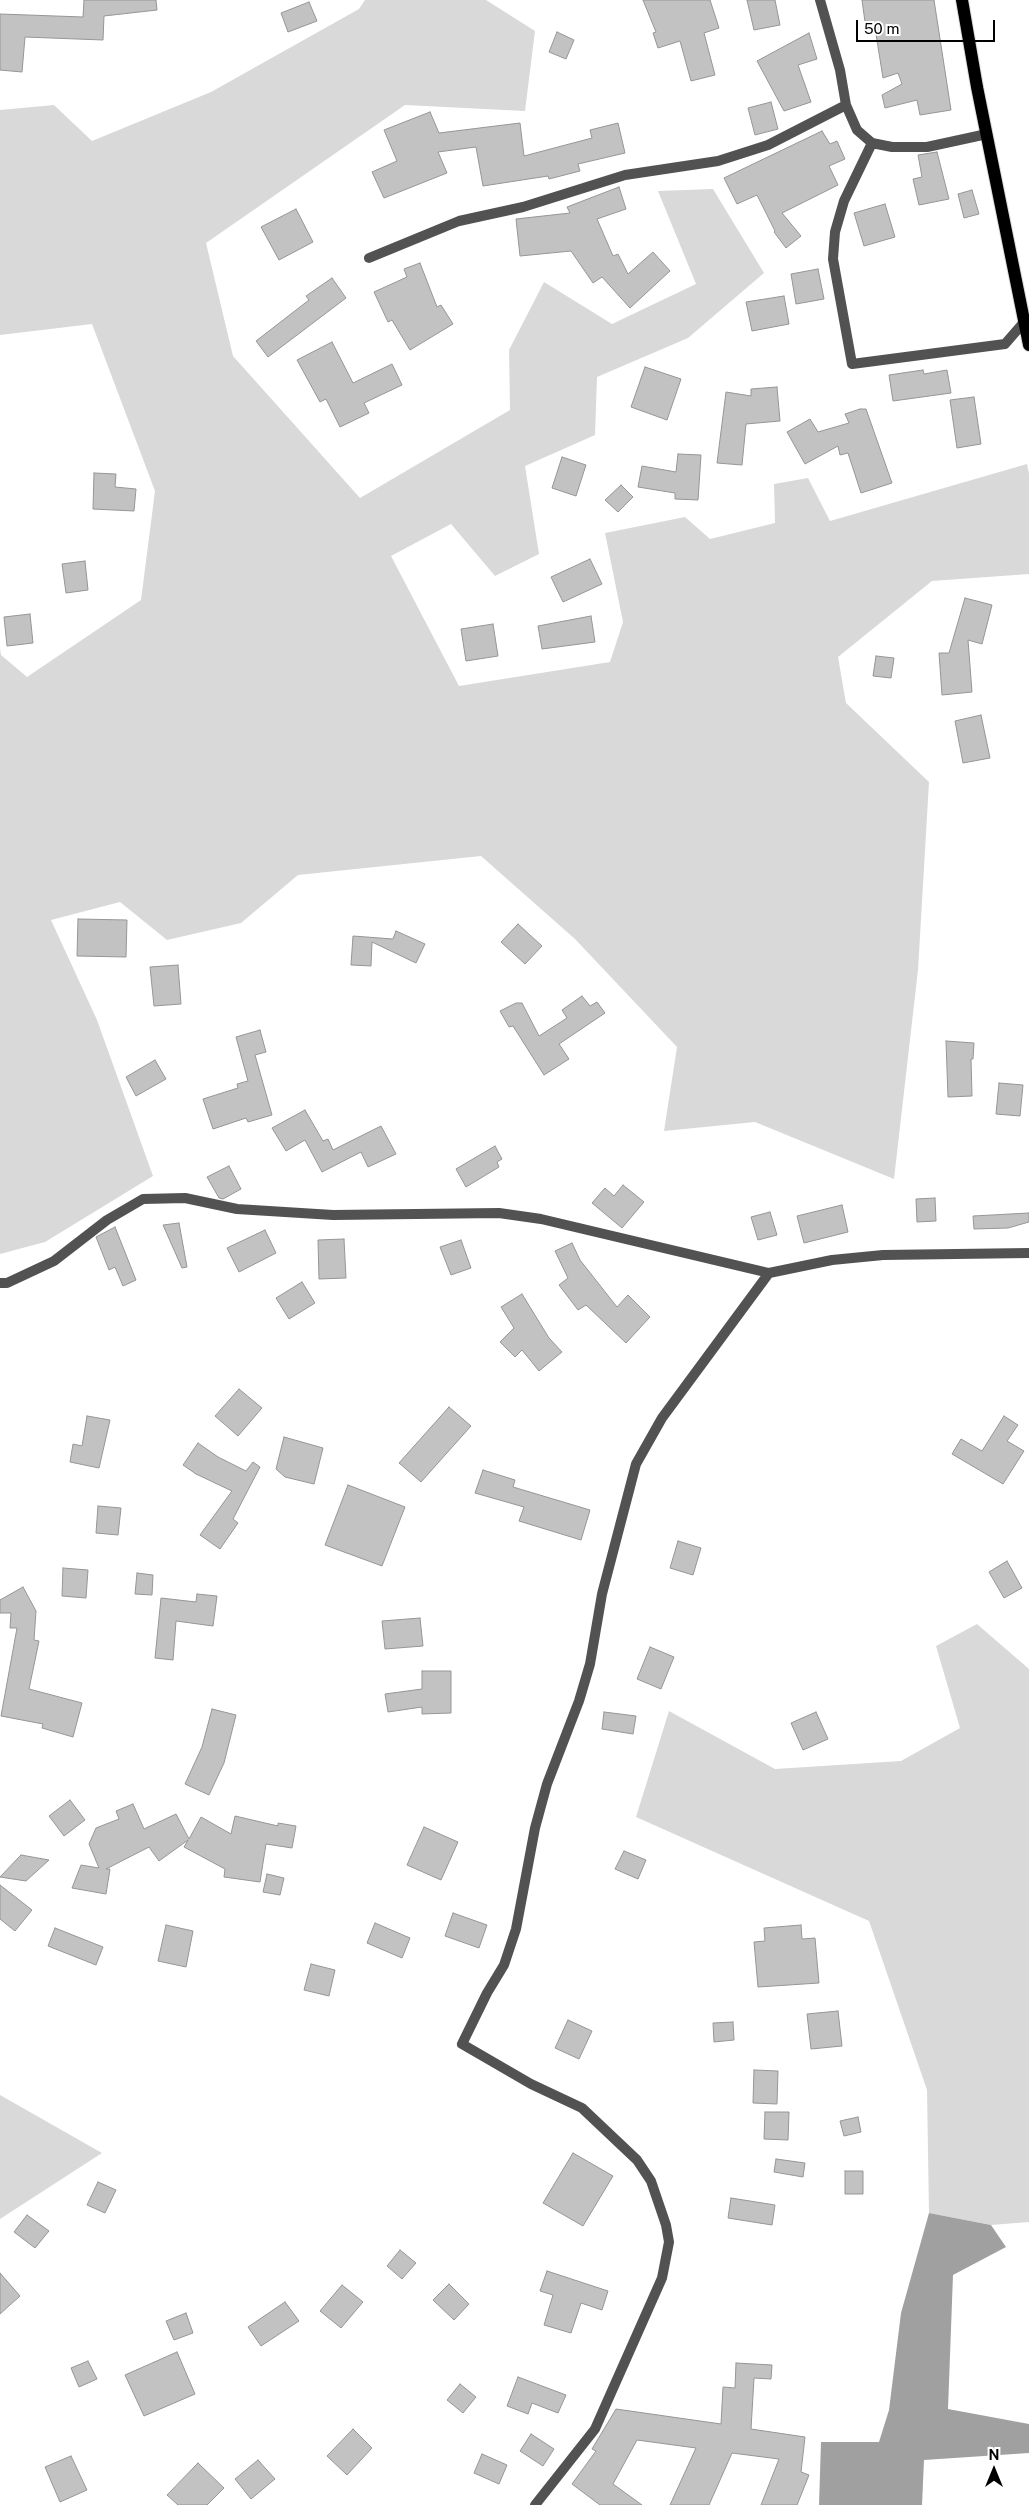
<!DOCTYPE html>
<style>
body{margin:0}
#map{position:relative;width:1029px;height:2505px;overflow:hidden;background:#fff;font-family:"Public Sans",sans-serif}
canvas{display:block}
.north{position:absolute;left:969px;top:2445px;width:50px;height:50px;-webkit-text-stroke:4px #fff;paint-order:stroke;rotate:0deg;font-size:14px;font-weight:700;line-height:20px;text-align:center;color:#000}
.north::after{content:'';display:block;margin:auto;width:18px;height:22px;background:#000;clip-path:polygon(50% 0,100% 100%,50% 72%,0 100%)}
.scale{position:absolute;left:856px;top:20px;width:139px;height:22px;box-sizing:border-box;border:2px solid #000;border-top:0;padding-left:6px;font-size:15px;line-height:18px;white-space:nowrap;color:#000;-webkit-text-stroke:4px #fff;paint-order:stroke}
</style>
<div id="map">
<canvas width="1029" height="2505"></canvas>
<div class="north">N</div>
<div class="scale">50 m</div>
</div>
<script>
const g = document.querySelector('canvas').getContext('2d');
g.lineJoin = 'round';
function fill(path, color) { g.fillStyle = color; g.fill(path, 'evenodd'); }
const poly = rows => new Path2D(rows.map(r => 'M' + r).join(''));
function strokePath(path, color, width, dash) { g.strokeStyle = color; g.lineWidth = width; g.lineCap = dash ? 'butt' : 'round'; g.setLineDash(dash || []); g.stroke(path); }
const green = poly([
 [365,0,486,0,535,31,525,111,405,105,206,243,233,356,360,498,510,410,509,350,544,282,612,324,696,284,658,191,713,189,764,273,688,338,597,377,595,435,525,466,539,554,495,576,451,524,391,556,459,686,610,662,623,622,605,533,685,517,710,539,775,523,774,484,808,478,830,521,1027,464,1029,474,1029,574,932,581,838,657,846,703,929,782,918,970,894,1179,755,1122,664,1131,677,1047,575,939,481,856,298,875,241,923,167,940,120,902,51,920,97,1020,153,1176,45,1242,0,1254,0,648,1,655,27,677,141,600,155,491,92,324,0,335,0,110,54,105,92,141,211,92,359,9],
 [977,1624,1029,1669,1029,2222,991,2225,929,2213,927,2090,869,1921,636,1817,669,1711,775,1769,901,1761,960,1728,936,1646],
 [0,2095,102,2153,0,2219]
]);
const water = poly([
 [929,2213,991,2225,1006,2247,953,2275,948,2409,1029,2424,1029,2453,924,2460,922,2505,819,2505,821,2442,879,2442,889,2410,901,2313]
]);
const building = poly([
 [84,0,156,0,157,10,104,16,103,40,25,37,22,72,0,70,0,14,83,17,84,0],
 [643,0,710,0,719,28,704,33,715,75,691,81,680,41,658,48,653,33,656,32,643,0],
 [747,0,775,0,780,25,754,30,747,0],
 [862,0,934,0,951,110,920,115,917,100,885,108,882,95,902,84,898,73,883,78,875,28,866,29,862,0],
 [309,2,317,21,288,32,281,13,309,2],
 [557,32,574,40,566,59,549,52,557,32],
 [809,33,817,59,798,65,811,102,784,111,757,61,809,33],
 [771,102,778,129,755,135,748,108,771,102],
 [430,112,439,133,520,123,524,156,592,138,590,130,618,123,625,153,578,164,580,171,549,179,548,176,483,186,476,147,438,152,447,173,384,198,372,172,397,161,384,130,430,112],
 [822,131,830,144,837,141,845,159,829,166,838,185,782,213,801,236,786,248,774,232,775,231,757,195,737,204,724,178,822,131],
 [937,152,949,199,919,205,913,179,922,177,918,155,937,152],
 [619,187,626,209,597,219,613,256,618,254,628,274,653,252,670,271,630,308,602,277,593,283,571,251,520,256,516,219,570,213,567,207,619,187],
 [972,190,979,214,964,218,958,194,972,190],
 [885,204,895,237,864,246,854,213,885,204],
 [296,209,313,242,279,260,261,227,296,209],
 [420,263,437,307,441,305,453,324,410,350,392,320,388,322,374,292,407,277,404,269,420,263],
 [818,269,824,299,796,304,791,274,818,269],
 [332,278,346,298,268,357,256,341,309,300,306,296,332,278],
 [784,296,789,324,752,331,746,302,784,296],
 [332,342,353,383,392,364,402,385,364,403,369,413,340,427,326,399,320,402,297,360,332,342],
 [645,367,681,379,667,420,631,407,645,367],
 [923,370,924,374,947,370,951,393,893,401,889,375,923,370],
 [777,387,780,421,746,424,742,465,717,463,726,392,751,396,751,389,777,387],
 [974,397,981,444,957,448,950,400,974,397],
 [860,409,866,409,892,483,861,493,848,453,840,455,838,446,805,464,787,432,810,419,818,432,849,423,845,414,860,409],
 [678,454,701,455,698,500,675,499,675,493,638,487,642,466,676,472,678,454],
 [562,457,586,465,576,496,552,488,562,457],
 [94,473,116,474,115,487,136,489,134,511,93,509,94,473],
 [621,485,633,497,618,512,605,500,621,485],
 [590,559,602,584,563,602,551,577,590,559],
 [85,561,88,590,66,593,62,564,85,561],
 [965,598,992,605,982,644,968,640,972,692,942,695,939,653,949,653,965,598],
 [30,614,33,643,7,646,4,617,30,614],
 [591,616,595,642,542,649,538,626,591,616],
 [493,624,498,656,466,661,461,629,493,624],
 [876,656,894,658,891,678,873,676,876,656],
 [981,715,990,758,963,763,955,721,981,715],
 [78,919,127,920,126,957,77,956,78,919],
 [518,924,542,946,525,964,501,942,518,924],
 [396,931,425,944,416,963,372,942,371,966,351,965,353,936,393,939,396,931],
 [178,965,181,1004,154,1006,150,967,178,965],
 [582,996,590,1006,597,1002,605,1013,559,1044,569,1059,544,1075,513,1026,509,1027,500,1011,516,1003,522,1003,539,1036,567,1018,562,1010,582,996],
 [260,1030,266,1052,255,1055,272,1115,248,1122,246,1118,213,1129,203,1099,238,1088,237,1084,248,1081,236,1037,260,1030],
 [946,1041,974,1043,973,1059,971,1059,972,1096,948,1097,946,1041],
 [155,1060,166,1079,136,1096,126,1077,155,1060],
 [999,1083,1023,1085,1020,1116,996,1114,999,1083],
 [305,1110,323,1141,328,1139,333,1150,381,1126,396,1154,368,1167,361,1152,322,1172,305,1140,286,1151,272,1128,305,1110],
 [495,1146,502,1159,497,1162,499,1167,466,1187,456,1169,495,1146],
 [229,1166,241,1189,223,1199,219,1198,207,1177,229,1166],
 [623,1185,644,1202,622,1228,592,1203,605,1188,614,1196,623,1185],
 [935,1198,936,1221,917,1222,916,1199,935,1198],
 [842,1205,848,1232,804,1243,797,1216,842,1205],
 [770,1212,777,1235,758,1240,751,1217,770,1212],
 [1029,1213,1029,1222,1008,1228,974,1229,973,1216,1029,1213],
 [179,1223,187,1267,182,1268,163,1225,179,1223],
 [115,1227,136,1280,123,1286,115,1267,109,1270,96,1237,115,1227],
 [265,1230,276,1253,239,1272,227,1248,265,1230],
 [344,1239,346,1278,319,1279,318,1240,344,1239],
 [461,1240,471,1268,451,1275,440,1247,461,1240],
 [572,1243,580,1260,617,1307,628,1295,650,1317,626,1343,586,1305,578,1310,559,1285,568,1278,555,1251,572,1243],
 [302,1282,315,1303,289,1319,276,1298,302,1282],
 [522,1294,549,1338,562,1352,539,1371,522,1350,515,1357,500,1342,514,1328,501,1307,522,1294],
 [239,1389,262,1408,238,1436,215,1416,239,1389],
 [449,1407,471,1426,421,1482,399,1463,449,1407],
 [87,1416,110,1420,99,1468,70,1462,73,1444,82,1446,87,1416],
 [1004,1416,1018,1425,1007,1441,1024,1451,1003,1484,952,1454,961,1439,982,1451,1004,1416],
 [284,1437,323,1448,314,1484,285,1477,276,1469,284,1437],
 [198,1443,218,1457,246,1471,253,1462,260,1467,233,1519,238,1523,220,1549,200,1535,232,1491,196,1474,183,1465,198,1443],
 [483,1470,515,1480,513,1487,590,1510,581,1540,519,1521,524,1507,475,1493,483,1470],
 [348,1485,405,1507,382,1566,325,1545,348,1485],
 [98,1506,121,1508,118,1535,96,1533,98,1506],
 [678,1541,701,1548,693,1575,670,1568,678,1541],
 [1007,1561,1022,1588,1004,1598,989,1572,1007,1561],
 [63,1568,88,1570,86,1598,62,1596,63,1568],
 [137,1573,153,1575,152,1595,135,1594,137,1573],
 [23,1587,36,1611,34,1640,39,1641,29,1689,82,1703,73,1737,42,1728,43,1724,1,1716,17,1628,10,1628,11,1613,0,1613,0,1600,23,1587],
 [197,1594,217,1596,213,1626,176,1621,173,1660,155,1658,161,1598,196,1602,197,1594],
 [420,1618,423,1646,385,1649,382,1621,420,1618],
 [650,1647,674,1657,661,1689,637,1679,650,1647],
 [422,1671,451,1671,451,1713,422,1714,422,1707,388,1712,385,1694,422,1689,422,1671],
 [212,1709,236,1715,224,1763,209,1795,185,1784,202,1747,212,1709],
 [604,1712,636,1716,633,1734,602,1729,604,1712],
 [816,1712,828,1739,803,1750,791,1723,816,1712],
 [70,1800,85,1820,64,1836,49,1816,70,1800],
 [133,1804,144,1829,176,1814,189,1839,201,1817,231,1834,235,1816,278,1826,278,1823,296,1826,292,1848,266,1844,260,1882,224,1877,225,1869,184,1847,188,1840,159,1861,149,1847,106,1869,110,1869,106,1894,72,1888,81,1865,99,1868,89,1844,96,1828,119,1819,116,1811,133,1804],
 [424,1827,458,1842,441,1880,407,1865,424,1827],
 [624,1851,646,1860,638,1879,615,1869,624,1851],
 [21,1855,49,1860,26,1881,0,1877,21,1855],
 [267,1874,284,1878,280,1895,263,1892,267,1874],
 [0,1885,32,1910,15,1931,0,1919,0,1885],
 [453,1913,487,1925,479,1948,445,1936,453,1913],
 [375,1923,410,1938,402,1958,367,1943,375,1923],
 [166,1925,193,1931,186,1967,158,1961,166,1925],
 [801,1925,802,1939,815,1938,819,1983,758,1987,754,1942,765,1941,764,1928,801,1925],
 [55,1928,103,1947,96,1965,48,1946,55,1928],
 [311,1964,335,1970,329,1996,304,1990,311,1964],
 [838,2011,842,2046,811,2049,807,2014,838,2011],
 [568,2020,592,2031,579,2059,555,2048,568,2020],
 [733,2022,734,2040,714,2042,713,2023,733,2022],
 [754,2070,778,2071,777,2104,753,2103,754,2070],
 [765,2112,789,2112,788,2140,764,2139,765,2112],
 [858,2117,861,2132,844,2136,840,2121,858,2117],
 [573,2153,613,2176,583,2226,543,2203,573,2153],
 [776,2159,805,2163,803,2177,774,2172,776,2159],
 [845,2171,863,2171,863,2194,845,2194,845,2171],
 [98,2182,116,2190,105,2213,87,2205,98,2182],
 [731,2198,775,2205,772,2225,728,2218,731,2198],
 [27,2215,49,2231,35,2248,14,2232,27,2215],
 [400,2250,416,2263,402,2279,387,2266,400,2250],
 [547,2271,608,2291,602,2310,581,2303,571,2333,544,2325,553,2295,540,2291,547,2271],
 [0,2273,20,2296,0,2314,0,2273],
 [449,2284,469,2304,454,2320,433,2300,449,2284],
 [342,2285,363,2302,341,2328,320,2311,342,2285],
 [285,2302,299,2321,261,2346,248,2327,285,2302],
 [186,2313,193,2333,174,2340,166,2321,186,2313],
 [177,2352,195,2394,144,2416,125,2375,177,2352],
 [88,2361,97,2379,79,2387,71,2368,88,2361],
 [736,2363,772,2365,771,2379,754,2378,751,2429,805,2437,801,2472,809,2475,797,2505,761,2505,779,2459,732,2453,709,2505,670,2505,696,2448,637,2440,613,2484,642,2505,600,2505,572,2484,596,2451,592,2449,616,2409,721,2424,723,2387,735,2388,736,2363],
 [518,2377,566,2395,558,2413,532,2403,528,2414,507,2406,518,2377],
 [460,2384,476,2397,463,2413,447,2400,460,2384],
 [353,2429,372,2448,347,2475,327,2456,353,2429],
 [531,2434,554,2449,543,2466,520,2451,531,2434],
 [482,2454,507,2465,499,2484,474,2473,482,2454],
 [71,2456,87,2490,60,2502,45,2467,71,2456],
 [258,2460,275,2479,251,2499,235,2479,258,2460],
 [198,2463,224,2488,207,2505,178,2505,167,2495,198,2463]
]);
const minor = poly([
 [820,0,840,70,846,105,857,130,872,143,892,147,927,147,987,134],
 [872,143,844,201,835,232,833,259,852,364,1005,344,1025,321],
 [369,258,459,221,523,207,625,175,718,161,768,145,846,105],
 [0,1283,7,1283,54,1261,107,1220,143,1199,185,1198,237,1209,333,1215,499,1213,541,1219,769,1273,832,1260,883,1255,1029,1253],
 [535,2505,595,2429,662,2278,669,2242,666,2225,651,2181,637,2160,582,2108,531,2084,462,2044,487,1993,504,1965,516,1929,535,1828,547,1784,579,1701,590,1664,602,1594,636,1464,662,1418,769,1273]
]);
const primary = poly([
 [962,0,977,87,1029,345]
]);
fill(green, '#d9d9d9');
fill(water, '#a0a0a0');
fill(building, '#c2c2c2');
strokePath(building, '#969696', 1);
strokePath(primary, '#dbdbdb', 14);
strokePath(minor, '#525252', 10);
strokePath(primary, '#000', 12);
</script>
